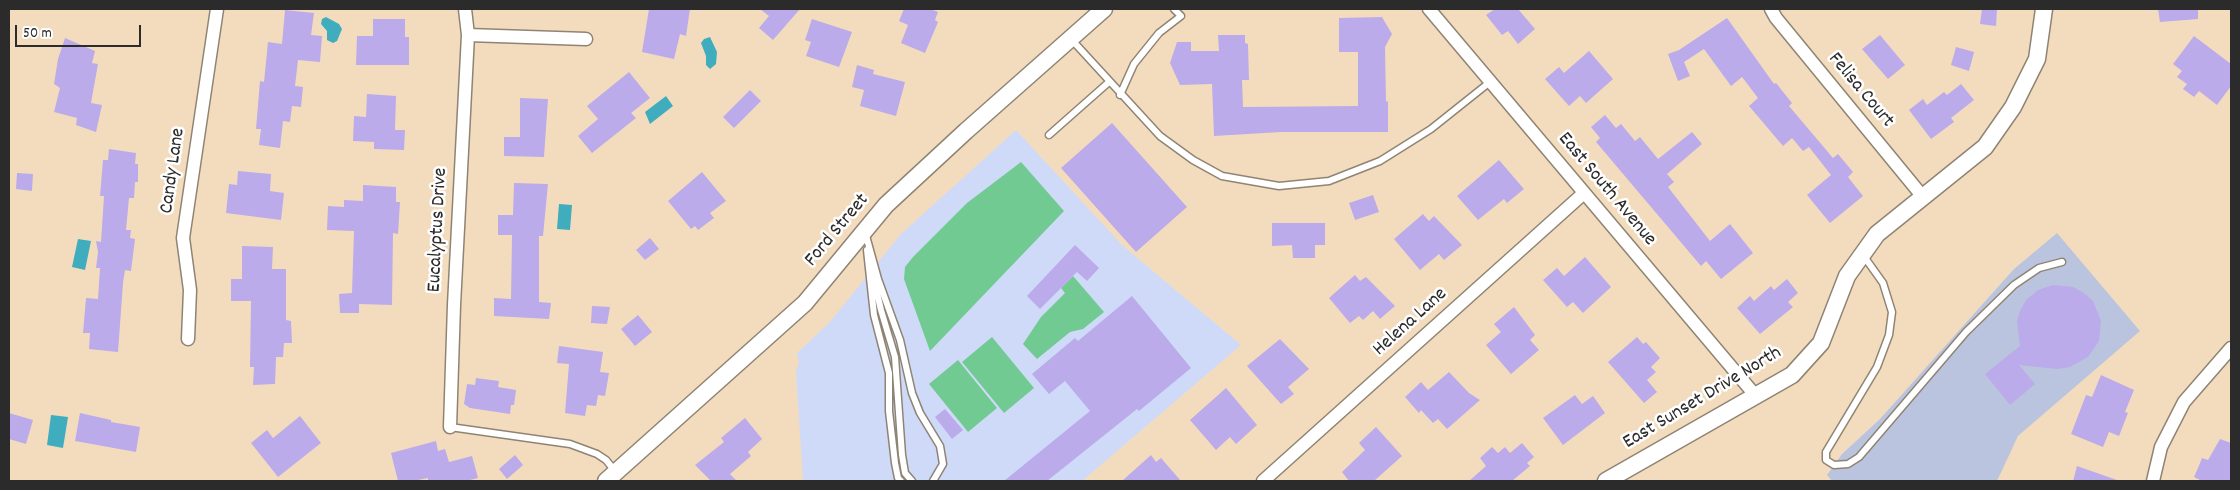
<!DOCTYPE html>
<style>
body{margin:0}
#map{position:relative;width:2240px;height:490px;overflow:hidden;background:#f3dcbd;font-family:Dekko,sans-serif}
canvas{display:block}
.frame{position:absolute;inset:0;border:10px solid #2b2b2b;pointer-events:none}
.scale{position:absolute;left:15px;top:25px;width:126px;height:22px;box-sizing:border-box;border:2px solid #2b2b2b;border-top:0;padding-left:6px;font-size:15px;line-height:18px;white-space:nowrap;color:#2b2b2b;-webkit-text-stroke:4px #fff;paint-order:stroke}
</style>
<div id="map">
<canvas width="2240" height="490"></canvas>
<div class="frame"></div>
<div class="scale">50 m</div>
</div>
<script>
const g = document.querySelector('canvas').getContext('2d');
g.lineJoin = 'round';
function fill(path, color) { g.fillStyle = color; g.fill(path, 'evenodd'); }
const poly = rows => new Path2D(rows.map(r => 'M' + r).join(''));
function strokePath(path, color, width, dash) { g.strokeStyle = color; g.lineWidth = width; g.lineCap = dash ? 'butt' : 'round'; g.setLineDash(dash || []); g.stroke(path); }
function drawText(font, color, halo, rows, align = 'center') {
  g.font = font + ' Dekko,sans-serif'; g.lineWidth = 5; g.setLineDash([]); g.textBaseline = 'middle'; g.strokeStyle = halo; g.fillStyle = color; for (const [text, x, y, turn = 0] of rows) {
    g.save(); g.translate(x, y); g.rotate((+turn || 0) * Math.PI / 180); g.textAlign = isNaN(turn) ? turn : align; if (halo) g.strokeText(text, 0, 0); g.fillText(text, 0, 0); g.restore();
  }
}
const built = poly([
 [1016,130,1123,246,1241,345,1082,481,803,481,796,371,799,363,797,353,829,323,901,234]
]);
const industrial = poly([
 [2057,233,2140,331,2018,436,1997,481,1832,481,1827,475,1842,454,1880,419,2014,269]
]);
const green = poly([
 [1021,162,1064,211,930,351,904,279,905,267,913,257,967,203],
 [1073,276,1104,312,1083,329,1070,332,1037,359,1023,344,1041,317,1065,293,1061,288],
 [992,337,1034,388,1004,413,962,362],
 [958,360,997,408,968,432,929,384]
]);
const water = poly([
 [326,17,339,24,342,29,337,41,333,43,327,40,327,31,321,24,322,19],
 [710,37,717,52,716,64,710,69,706,65,706,56,701,43,704,39],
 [666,96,673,106,650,124,645,112],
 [559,204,572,205,570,230,557,229],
 [78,239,91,241,85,270,72,267],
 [51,415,68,417,63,448,47,445]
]);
const building = poly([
 [649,9,690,9,686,36,680,34,674,59,642,52],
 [760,9,800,9,773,40,759,28,769,16],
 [904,9,930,9,938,12,935,20,938,22,925,53,901,43,908,25,899,21],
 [1495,9,1518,9,1535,29,1518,44,1508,31,1502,35,1486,15],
 [1982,9,1997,9,1996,26,1980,24],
 [2158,9,2198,9,2198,19,2160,22],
 [285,10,314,13,311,35,322,36,320,62,298,60,295,86,303,87,301,107,292,106,290,122,283,121,280,148,259,145,261,129,256,129,260,81,264,82,268,42,282,44],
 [1382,17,1392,34,1385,47,1386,102,1388,101,1388,132,1281,132,1214,136,1212,84,1180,85,1170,63,1177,42,1191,42,1191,51,1219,51,1218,35,1245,35,1245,43,1248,44,1249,80,1242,80,1243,107,1358,106,1358,52,1339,52,1339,18],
 [1727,18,1774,84,1776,83,1792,103,1789,106,1833,158,1838,154,1853,172,1848,177,1863,196,1830,223,1807,195,1831,175,1809,147,1803,151,1792,138,1783,146,1749,106,1758,98,1742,77,1731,86,1704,49,1684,62,1690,76,1678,81,1668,54,1679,50],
 [373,19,405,19,405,37,409,37,409,65,356,65,357,36,373,36],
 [812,19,852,32,839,67,806,56,811,42,805,40],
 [1880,35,1905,65,1888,79,1862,49],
 [2194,36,2231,64,2231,86,2217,105,2199,91,2194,97,2183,89,2187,84,2177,77,2182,71,2173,64],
 [65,38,95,51,92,63,98,64,91,103,102,105,96,132,76,125,77,118,54,112,60,88,54,84,58,59],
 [1956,47,1974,52,1969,71,1951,65],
 [1589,51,1613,79,1586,103,1580,96,1569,106,1545,79,1559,67,1564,73],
 [857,65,874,70,873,74,905,82,896,116,860,106,864,90,852,87],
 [629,72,650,98,631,113,636,118,592,153,578,136,598,119,587,106],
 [1961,84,1974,100,1951,118,1954,122,1931,139,1909,110,1923,99,1927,105,1944,92,1947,95],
 [750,90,761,101,734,128,723,117],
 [367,94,396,96,395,130,405,130,404,150,374,149,374,142,353,141,354,116,366,117],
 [520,98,548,99,544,157,504,156,504,137,520,137],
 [1605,115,1616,128,1621,124,1635,141,1640,137,1658,159,1692,132,1702,144,1667,174,1674,182,1668,187,1710,241,1730,224,1753,253,1721,279,1706,261,1701,266,1596,142,1600,138,1591,127],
 [1112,123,1187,207,1136,252,1061,168],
 [109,149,136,153,135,164,138,164,138,182,135,182,134,198,129,198,126,230,131,230,130,238,135,239,131,271,125,270,123,283,118,352,89,349,90,333,83,333,86,298,98,299,100,268,96,268,98,252,96,241,101,242,104,196,100,196,103,160,108,160],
 [1499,160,1524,189,1507,203,1504,199,1478,220,1457,196],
 [238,171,271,174,270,191,284,193,281,220,226,213,229,184,237,185],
 [702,172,726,201,710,213,714,218,698,230,695,226,691,229,668,201],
 [17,173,33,174,32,191,16,189],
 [514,183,548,184,543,236,539,236,539,302,551,303,549,319,494,316,494,298,511,299,512,235,498,235,498,215,513,215],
 [363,185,396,187,396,202,400,202,398,234,393,233,392,305,359,304,359,313,340,313,339,294,352,293,354,231,327,230,328,206,344,207,344,200,363,201],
 [1373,195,1379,212,1355,220,1349,203],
 [1423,214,1429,221,1434,216,1462,245,1444,260,1439,254,1420,270,1394,239],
 [1272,223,1325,223,1325,245,1315,245,1315,258,1293,258,1292,245,1272,246],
 [650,238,659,249,645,260,636,250],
 [1075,245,1099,268,1087,281,1077,272,1040,309,1027,296],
 [242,246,273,247,272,269,286,269,286,320,291,321,292,343,284,343,283,357,276,357,275,384,253,385,254,367,250,367,251,301,231,301,231,279,242,279],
 [1585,257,1611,287,1583,313,1573,302,1567,307,1543,280,1557,268,1564,276],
 [1355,275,1360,281,1366,277,1395,306,1380,319,1373,311,1363,320,1359,316,1350,323,1329,298],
 [1787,279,1798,293,1788,302,1793,307,1760,334,1737,308,1750,296,1754,301,1771,286,1774,290],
 [2053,285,2073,287,2084,293,2093,301,2101,321,2099,341,2088,357,2070,367,2057,369,2019,365,2035,384,2010,405,1985,374,2020,346,2017,321,2020,311,2026,300,2038,290],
 [1132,296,1191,368,1139,411,1137,409,1047,481,1004,481,1090,411,1065,381,1049,394,1032,374,1075,338,1078,341],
 [592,306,610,307,607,324,591,323],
 [1514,307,1535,335,1530,340,1539,350,1511,374,1486,345,1501,332,1494,324],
 [638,315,652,332,635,346,621,329],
 [1637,337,1643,344,1646,342,1660,358,1651,367,1656,372,1647,380,1657,392,1644,403,1608,362],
 [1280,339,1309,369,1288,387,1294,394,1281,404,1247,366],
 [559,346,603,352,600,372,609,373,605,396,598,395,596,406,587,405,585,416,565,413,569,364,557,363],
 [1449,372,1469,393,1480,400,1447,429,1438,419,1433,423,1421,410,1419,413,1405,397,1421,382,1428,390],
 [2101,375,2134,390,2125,412,2128,413,2119,436,2109,432,2103,447,2071,434,2086,395,2092,397],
 [476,378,499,381,498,387,516,390,514,405,511,405,510,414,470,408,464,404,467,384,475,385],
 [1226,388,1257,425,1236,444,1230,437,1216,450,1190,420],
 [1575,395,1582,404,1593,396,1605,413,1563,445,1543,418],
 [945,409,963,430,952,439,935,417],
 [9,413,33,420,26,444,9,439],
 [80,413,111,420,111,422,140,427,136,452,75,441],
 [300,416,321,443,278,477,251,443,267,430,273,438],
 [745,418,762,439,748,452,751,456,730,474,737,481,711,481,695,465,724,442,721,438],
 [1376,427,1402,456,1374,481,1349,481,1342,472,1365,450,1359,443],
 [2220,439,2231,443,2231,481,2202,481,2194,477,2198,468,2202,458,2208,460],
 [436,441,438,451,445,449,449,462,472,456,478,478,466,481,428,481,428,478,413,481,398,481,391,453],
 [1522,443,1534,457,1527,463,1530,466,1512,481,1469,481,1486,466,1480,458,1492,447,1498,453,1505,447,1510,453],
 [515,455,523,465,507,479,499,469],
 [1151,455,1156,462,1161,458,1181,481,1122,481],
 [2077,466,2117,480,2117,481,2073,481]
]);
const service = poly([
 [1071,39,1160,136,1193,160,1222,176,1279,186,1329,181,1380,161,1431,129,1490,82],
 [1120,95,1134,64,1159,33,1181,16,1174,9],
 [1049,135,1109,82],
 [865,232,878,279,900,340,912,393,920,413,940,446,943,464,933,481],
 [867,250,874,315,889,373,889,411,895,463,898,478,901,481],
 [1863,255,1883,283,1892,312,1889,335,1877,367,1826,452,1826,460,1834,465,1848,464,1859,457,1966,332,2014,285,2039,268,2062,262],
 [872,272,881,310,895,357,902,455,905,473,912,481],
 [450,427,570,444,597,454,606,460,615,471]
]);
const minor = poly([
 [1429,9,1755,395],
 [1771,9,1776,18,1923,197],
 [468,35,586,39],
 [188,339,190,290,183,238,217,9],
 [450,427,454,305,468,35,465,9],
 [1263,481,1584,193],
 [2153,481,2161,447,2184,402,2231,348]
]);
const tertiary = poly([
 [606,481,805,303,886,205,966,131,1104,9],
 [1606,481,1792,375,1821,343,1847,276,1877,234,1985,147,2013,107,2037,59,2044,9]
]);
const streetNames = [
 ["Felisa Court",1860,91,50],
 ["Candy Lane",174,171,-82],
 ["East South Avenue",1606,190,50],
 ["Eucalyptus Drive",439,230,-87],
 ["Ford Street",838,231,-50],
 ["Helena Lane",1411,323,-42],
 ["East Sunset Drive North",1703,399,-31]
];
fill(built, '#cfdaf9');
fill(industrial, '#bac4de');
fill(green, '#71ca91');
fill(water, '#3fadbd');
fill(building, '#bbabea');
strokePath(service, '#8f8474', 9);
strokePath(minor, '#8f8474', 15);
strokePath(tertiary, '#8f8474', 19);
strokePath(service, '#fff', 6);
strokePath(minor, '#fff', 12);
strokePath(tertiary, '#fff', 16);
drawText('20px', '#2b2b2b', '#fff', streetNames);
</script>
